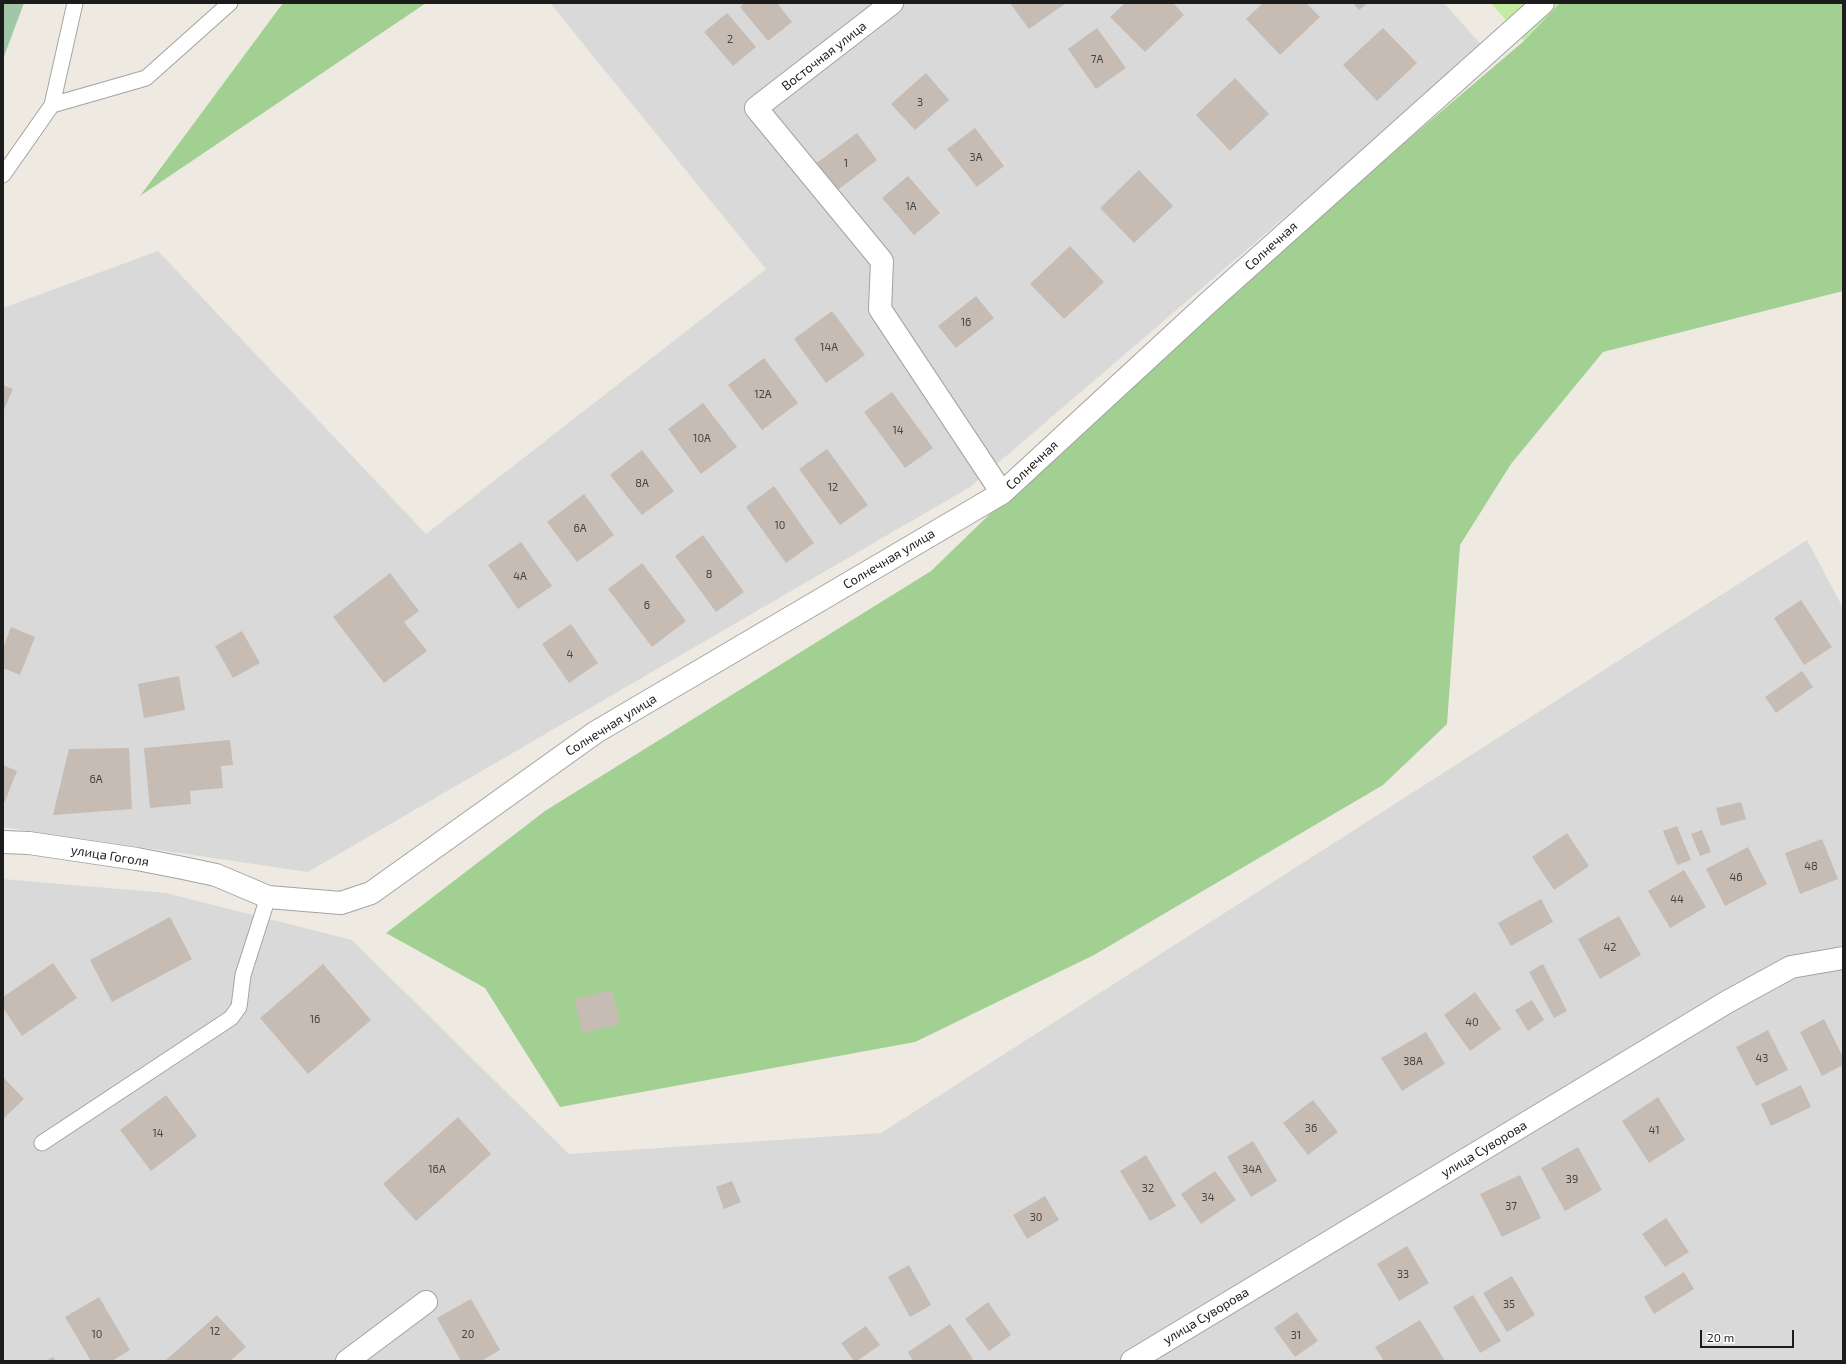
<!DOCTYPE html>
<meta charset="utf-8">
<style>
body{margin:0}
#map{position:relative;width:1846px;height:1364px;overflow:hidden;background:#eeeae1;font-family:"Exo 2",sans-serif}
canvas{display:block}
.frame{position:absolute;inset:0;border:4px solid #1c1c1c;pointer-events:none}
.scale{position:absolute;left:1700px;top:1330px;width:94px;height:18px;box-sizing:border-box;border:2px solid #1c1c1c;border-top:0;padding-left:5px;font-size:12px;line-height:14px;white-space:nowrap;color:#1c1c1c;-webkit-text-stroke:3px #fff;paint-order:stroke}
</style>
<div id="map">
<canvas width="1846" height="1364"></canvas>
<div class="frame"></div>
<div class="scale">20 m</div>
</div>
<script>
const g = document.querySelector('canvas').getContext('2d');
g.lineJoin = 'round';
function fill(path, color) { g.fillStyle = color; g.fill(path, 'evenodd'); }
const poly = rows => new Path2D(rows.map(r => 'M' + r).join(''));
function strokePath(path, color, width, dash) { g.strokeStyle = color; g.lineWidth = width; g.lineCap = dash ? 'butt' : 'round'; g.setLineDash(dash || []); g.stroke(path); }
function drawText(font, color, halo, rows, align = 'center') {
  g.font = font + ' "Exo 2",sans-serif'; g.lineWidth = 3; g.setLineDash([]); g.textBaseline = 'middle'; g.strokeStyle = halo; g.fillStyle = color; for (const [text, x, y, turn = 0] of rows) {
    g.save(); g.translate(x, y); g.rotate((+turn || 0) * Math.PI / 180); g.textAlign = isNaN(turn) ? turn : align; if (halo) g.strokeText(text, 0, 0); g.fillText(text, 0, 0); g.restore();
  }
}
const residential = poly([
 [550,3,1444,3,1483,47,970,487,308,872,3,827,3,308,158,251,426,534,766,269],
 [1807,540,1843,608,1843,1361,3,1361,3,879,166,893,352,940,569,1154,881,1133]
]);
const grass = poly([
 [1491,3,1560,3,1524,41]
]);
const forest = poly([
 [283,3,426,3,140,196],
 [1560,3,1843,3,1843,291,1603,352,1511,464,1460,545,1447,724,1383,785,1094,955,915,1042,560,1107,485,988,386,933,545,811,931,571,1209,302,1370,172,1524,41]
]);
const cemetery = poly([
 [3,3,24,3,3,59]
]);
const building = poly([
 [744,3,777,3,792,22,768,41,740,7],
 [1010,3,1066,3,1029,29],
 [1125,3,1173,3,1184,15,1145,52,1110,17],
 [1263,3,1306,3,1320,17,1280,55,1246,19],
 [1353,3,1368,3,1359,10],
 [727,13,756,47,733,66,704,32],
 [1097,28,1126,68,1096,89,1068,49],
 [1383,28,1417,63,1377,101,1343,65],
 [926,73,949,100,915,130,891,104],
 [1235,78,1269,114,1230,151,1196,115],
 [975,128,1004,166,977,187,947,149],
 [857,133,877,160,835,192,814,165],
 [1139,170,1173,206,1134,243,1100,208],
 [908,176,940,213,914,235,882,198],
 [1070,246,1104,282,1064,319,1030,284],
 [976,296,994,318,956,348,938,326],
 [832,311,865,355,826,383,794,339],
 [764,358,798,403,762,430,728,385],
 [3,385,13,389,3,412],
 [892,392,933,448,905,468,864,412],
 [703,403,737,447,701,474,668,429],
 [827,449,868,505,840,525,799,469],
 [642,450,674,491,642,515,610,475],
 [774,486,814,543,786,563,746,507],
 [584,494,614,535,577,562,547,522],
 [703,535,744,592,716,612,675,556],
 [521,542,552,586,518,609,488,565],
 [642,563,686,621,652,647,608,589],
 [390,573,419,611,404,622,427,651,384,683,333,617],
 [1801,600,1832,647,1804,665,1774,618],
 [571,624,598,663,569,683,542,644],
 [11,627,35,637,20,675,3,668,3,648],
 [242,631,260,663,233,678,215,646],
 [1802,671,1813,687,1776,713,1765,697],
 [179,676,185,710,144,718,138,684],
 [230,740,233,765,221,766,223,788,190,791,191,804,150,808,144,748],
 [129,748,132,809,53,815,69,749],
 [3,765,17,771,3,806],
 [1741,802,1746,819,1721,826,1716,808],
 [1677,826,1691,860,1677,865,1663,831],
 [1702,830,1711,852,1700,856,1691,834],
 [1567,833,1589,866,1554,890,1532,857],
 [1822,839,1838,879,1800,894,1785,853],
 [1748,847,1767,884,1725,906,1706,869],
 [1684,870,1706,907,1670,928,1648,891],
 [1541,899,1553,922,1511,946,1498,923],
 [1619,916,1641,955,1600,979,1578,939],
 [170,917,192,959,112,1002,90,960],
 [53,963,77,998,22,1036,3,1008,3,997],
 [323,964,371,1020,308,1074,260,1018],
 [1543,964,1567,1011,1554,1018,1529,972],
 [612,990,620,1024,582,1033,574,999],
 [1475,992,1501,1029,1470,1051,1444,1015],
 [1532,1000,1544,1020,1528,1031,1515,1010],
 [1824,1019,1843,1057,1843,1065,1822,1076,1800,1032],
 [1768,1030,1788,1070,1756,1086,1736,1047],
 [1426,1032,1445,1064,1402,1091,1381,1058],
 [3,1077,24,1099,3,1119],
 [1801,1085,1811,1107,1771,1126,1761,1104],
 [166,1095,197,1136,151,1171,120,1130],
 [1658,1097,1685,1140,1649,1163,1622,1121],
 [1313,1100,1338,1132,1308,1155,1283,1123],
 [458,1117,491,1154,416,1221,383,1184],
 [1253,1141,1277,1181,1251,1197,1227,1157],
 [1578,1147,1602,1190,1565,1211,1541,1168],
 [1146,1155,1176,1206,1150,1221,1120,1171],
 [1215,1171,1236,1200,1201,1224,1181,1194],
 [1520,1175,1541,1218,1502,1237,1480,1194],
 [732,1181,741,1202,724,1209,716,1187],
 [1045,1196,1059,1220,1027,1239,1013,1215],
 [1666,1218,1689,1252,1665,1267,1642,1234],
 [1407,1246,1429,1283,1399,1301,1377,1264],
 [909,1265,931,1305,910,1317,888,1277],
 [1684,1272,1694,1289,1654,1314,1644,1297],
 [1512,1276,1535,1315,1507,1332,1483,1293],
 [1473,1295,1501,1341,1480,1353,1453,1307],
 [99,1297,130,1350,112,1361,91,1361,65,1317],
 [471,1299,500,1350,481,1361,461,1361,437,1318],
 [988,1302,1011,1335,989,1351,965,1319],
 [1297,1312,1318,1341,1295,1357,1274,1328],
 [217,1315,246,1347,230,1361,165,1361],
 [1420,1320,1445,1361,1384,1361,1375,1347],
 [950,1324,973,1359,969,1361,913,1361,908,1352],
 [866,1326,880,1345,857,1361,854,1361,841,1343],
 [53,1357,56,1361,45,1361]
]);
const lane = poly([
 [52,105,146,78,230,3],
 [3,175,52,105,75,3],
 [42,1143,231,1018,239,1007,243,975,268,897]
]);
const street = poly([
 [892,3,756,108,882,261,880,309,1002,493],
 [3,842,29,843,137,859,183,868,216,875,268,897,341,903,371,893,596,732,1002,493,1209,302,1543,3],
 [347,1361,426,1302],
 [1132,1361,1727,1002,1791,967,1843,958]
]);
const numberNames = [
 ["2",730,39],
 ["7А",1097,59],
 ["3",920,102],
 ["3А",976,157],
 ["1",846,163],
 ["1А",911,206],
 ["16",966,322],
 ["14А",829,347],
 ["12А",763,394],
 ["14",898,430],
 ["10А",702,438],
 ["8А",642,483],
 ["12",833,487],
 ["10",780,525],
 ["6А",580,528],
 ["8",709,574],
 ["4А",520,576],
 ["6",647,605],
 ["4",570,654],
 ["6А",96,779],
 ["48",1811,866],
 ["46",1736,877],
 ["44",1677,899],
 ["42",1610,947],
 ["16",315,1019],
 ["40",1472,1022],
 ["43",1762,1058],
 ["38А",1413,1061],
 ["36",1311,1128],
 ["41",1654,1130],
 ["14",158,1133],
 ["16А",437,1169],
 ["34А",1252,1169],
 ["39",1572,1179],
 ["32",1148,1188],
 ["34",1208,1197],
 ["37",1511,1206],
 ["30",1036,1217],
 ["33",1403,1274],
 ["35",1509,1304],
 ["12",215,1331],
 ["10",97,1334],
 ["20",468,1334],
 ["31",1296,1335]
];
const streetNames = [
 ["Восточная улица",824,56,-38],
 ["Солнечная",1271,246,-42],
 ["Солнечная",1032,465,-43],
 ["Солнечная улица",889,559,-31],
 ["Солнечная улица",611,725,-32],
 ["улица Гоголя",110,856,9],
 ["улица Суворова",1484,1149,-31],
 ["улица Суворова",1206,1316,-31]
];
fill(residential, '#dad9d9');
fill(grass, '#c3eca3');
fill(forest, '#a2d093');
fill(cemetery, '#a0c8a8');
fill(building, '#c6bcb4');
strokePath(lane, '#a3a3a3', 17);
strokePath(street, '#a3a3a3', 24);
strokePath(lane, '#fff', 15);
strokePath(street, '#fff', 22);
drawText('11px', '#464442', null, numberNames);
drawText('13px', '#1c1c1c', '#fff', streetNames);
</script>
